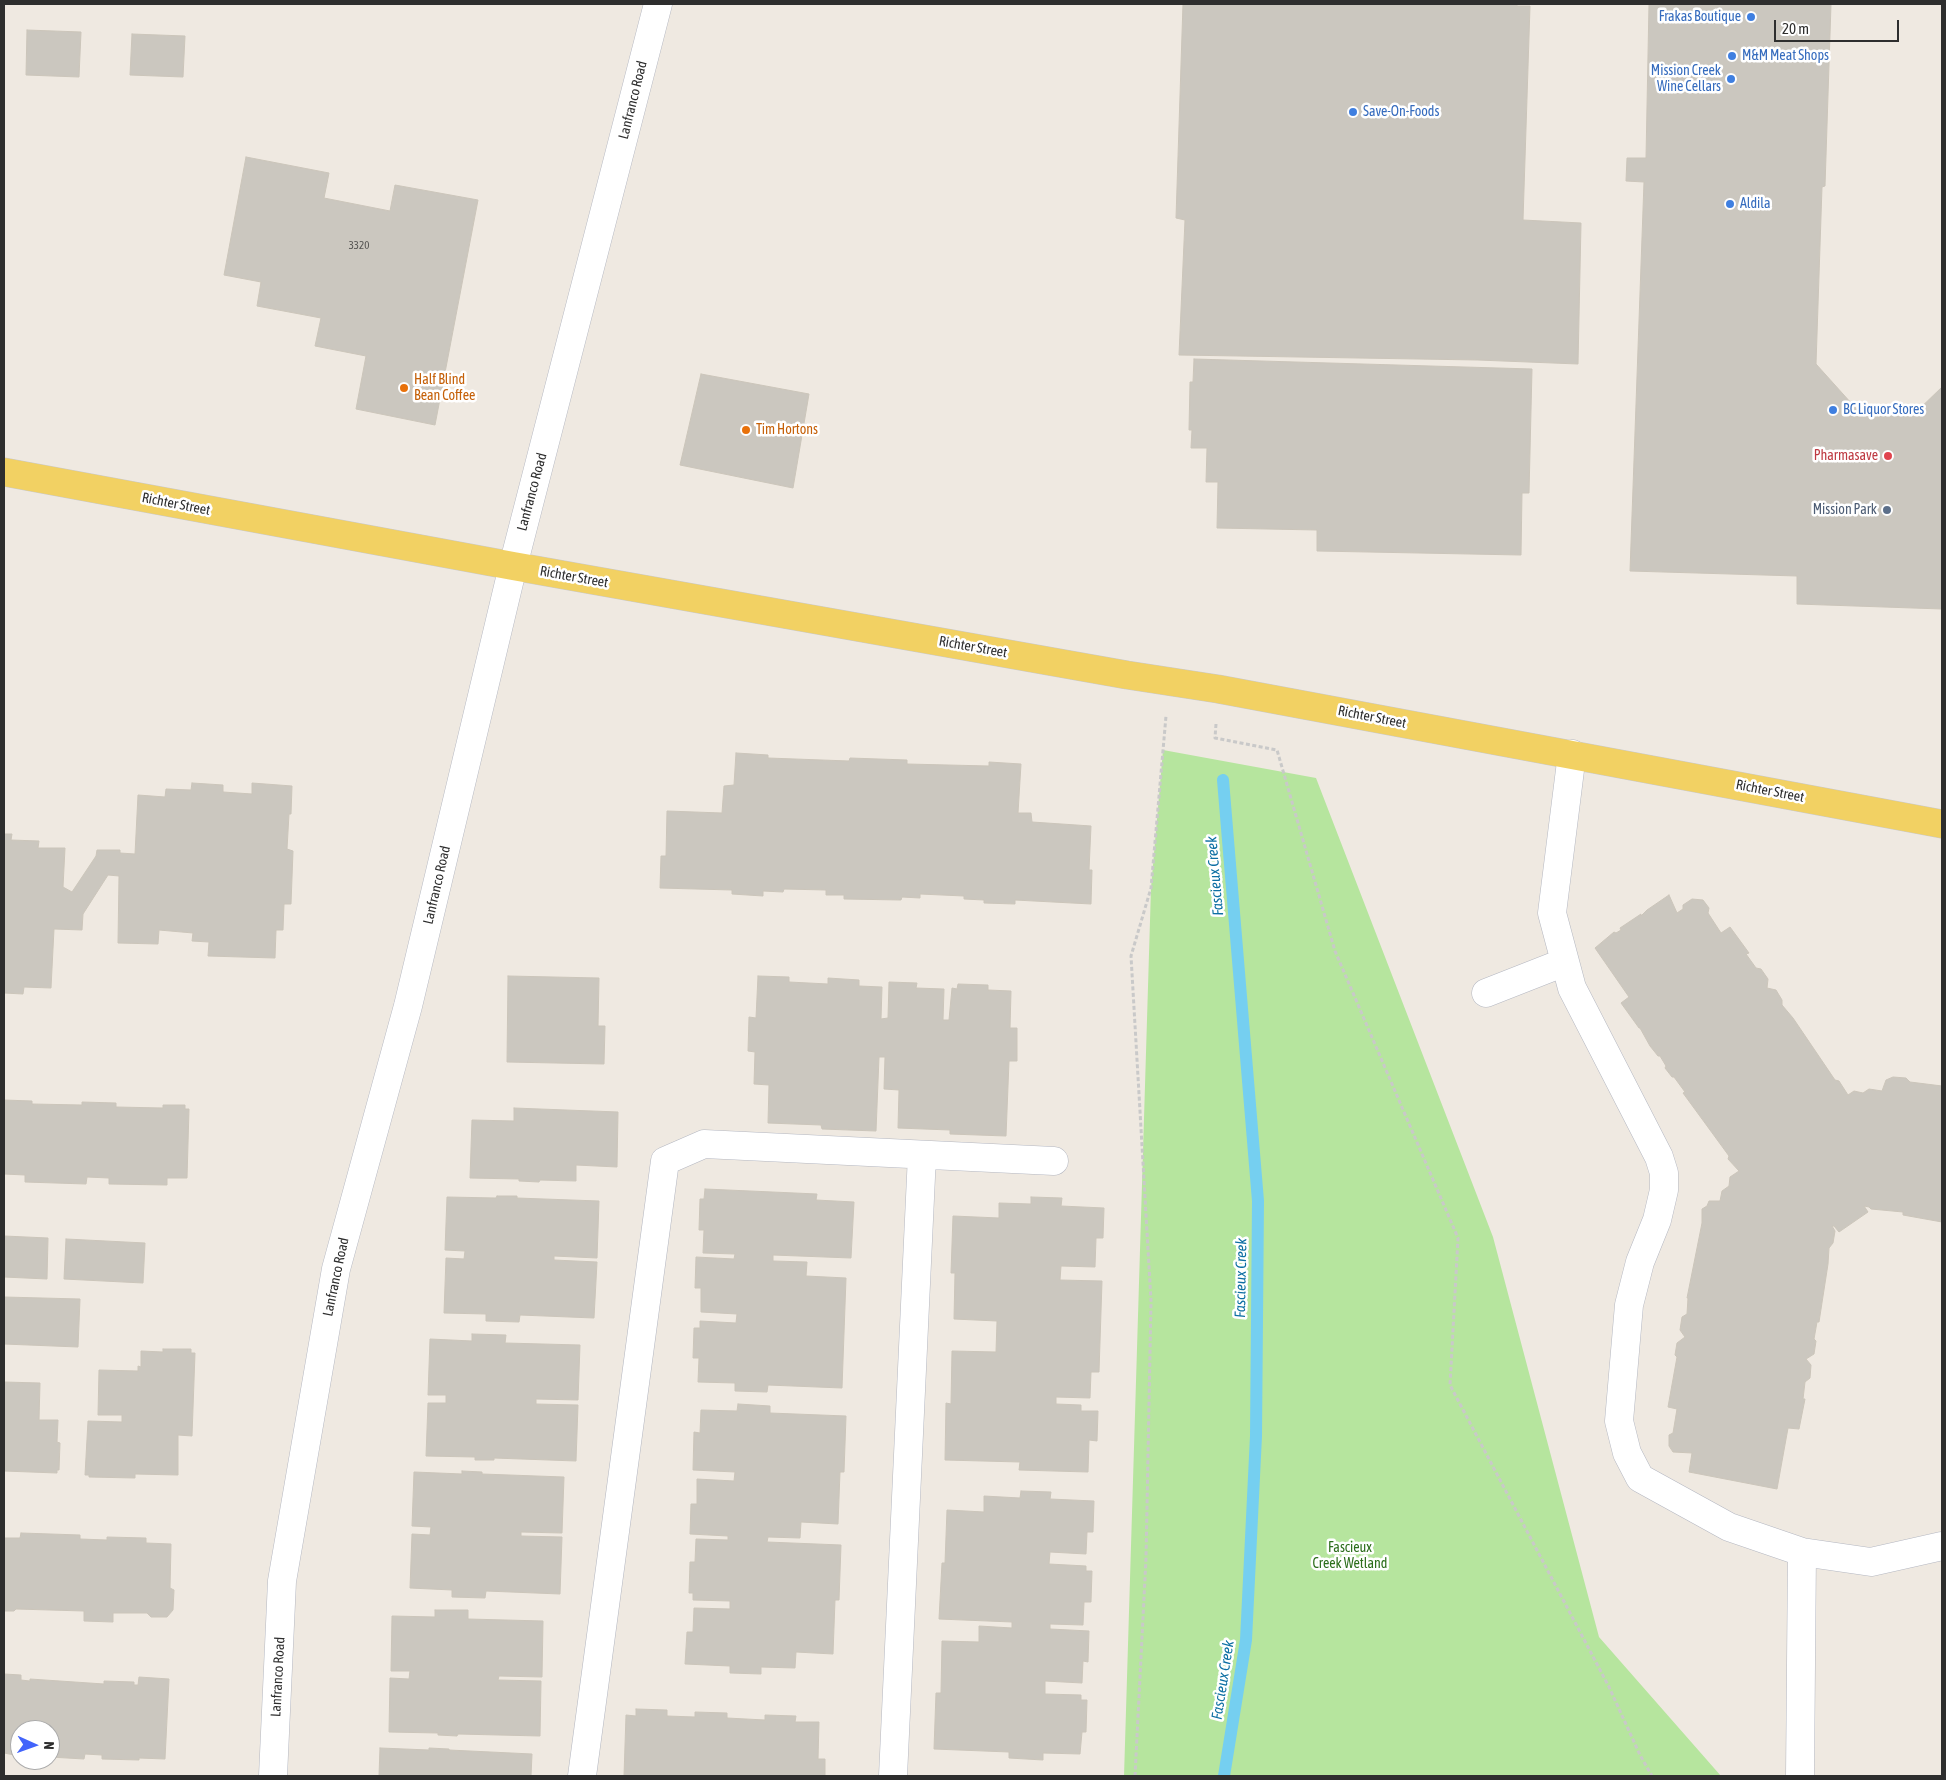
<!DOCTYPE html>
<style>
body{margin:0}
#map{position:relative;width:1946px;height:1780px;overflow:hidden;background:#efe9e1;font-family:"Asap Condensed",sans-serif}
canvas{display:block}
.frame{position:absolute;inset:0;border:5px solid #2e2e2e;pointer-events:none}
.north{position:absolute;left:10px;top:1720px;width:50px;height:50px;box-sizing:border-box;background:#fff;border:1px solid #ababab;border-radius:50%;rotate:92deg;font-size:14px;font-weight:700;line-height:20px;text-align:center;color:#2e2e2e}
.north::after{content:'';display:block;margin:auto;width:18px;height:22px;background:#4264fb;clip-path:polygon(50% 0,100% 100%,50% 72%,0 100%)}
.scale{position:absolute;left:1774px;top:20px;width:125px;height:22px;box-sizing:border-box;border:2px solid #2e2e2e;border-top:0;padding-left:6px;font-size:15px;line-height:18px;white-space:nowrap;color:#2e2e2e;-webkit-text-stroke:4px #fff;paint-order:stroke}
</style>
<div id="map">
<canvas width="1946" height="1780"></canvas>
<div class="frame"></div>
<div class="north">N</div>
<div class="scale">20 m</div>
</div>
<script>
const g = document.querySelector('canvas').getContext('2d');
g.lineJoin = 'round';
function fill(path, color) { g.fillStyle = color; g.fill(path, 'evenodd'); }
const poly = rows => new Path2D(rows.map(r => 'M' + r).join(''));
function strokePath(path, color, width, dash) { g.strokeStyle = color; g.lineWidth = width; g.lineCap = dash ? 'butt' : 'round'; g.setLineDash(dash || []); g.stroke(path); }
function drawText(font, color, halo, rows, align = 'center') {
  g.font = font + ' "Asap Condensed",sans-serif'; g.lineWidth = 5; g.setLineDash([]); g.textBaseline = 'middle'; g.strokeStyle = halo; g.fillStyle = color; for (const [text, x, y, turn = 0] of rows) {
    g.save(); g.translate(x, y); g.rotate((+turn || 0) * Math.PI / 180); g.textAlign = isNaN(turn) ? turn : align; if (halo) g.strokeText(text, 0, 0); g.fillText(text, 0, 0); g.restore();
  }
}
const green = poly([
 [1163,750,1316,778,1493,1237,1599,1637,1721,1776,1124,1776,1151,888]
]);
const stream = poly([
 [1223,780,1258,1201,1256,1436,1246,1640,1224,1776]
]);
const building = poly([
 [1183,4,1517,4,1517,6,1530,6,1523,220,1581,223,1578,364,1478,360,1179,355,1185,220,1176,218,1183,4],
 [1649,4,1831,4,1825,186,1822,187,1816,364,1861,414,1912,416,1942,387,1942,609,1797,604,1797,576,1630,571,1644,182,1626,181,1627,158,1646,158,1649,4],
 [27,30,81,32,79,77,26,75,27,30],
 [132,34,185,36,183,77,130,75,132,34],
 [246,157,329,173,324,198,390,211,395,185,478,200,435,425,356,409,366,356,315,346,321,318,257,306,261,282,224,275,246,157],
 [1194,359,1532,369,1529,493,1522,493,1521,555,1317,551,1317,530,1217,528,1218,482,1206,482,1207,448,1191,448,1192,430,1189,430,1190,382,1193,382,1194,359],
 [701,374,809,394,793,488,680,465,701,374],
 [736,753,768,755,768,758,849,761,850,758,907,760,907,764,989,766,989,762,1021,764,1018,813,1031,813,1032,822,1091,826,1089,870,1092,870,1091,904,1015,900,1015,904,984,903,984,900,964,899,964,896,920,894,920,898,902,897,901,900,844,899,844,895,826,895,826,890,784,889,783,892,763,891,763,896,732,894,732,890,660,888,661,856,666,856,667,811,722,813,724,786,734,785,736,753],
 [192,783,223,785,223,792,252,794,252,783,292,786,291,814,289,814,287,849,293,851,291,904,284,904,283,930,276,930,275,958,208,956,209,942,192,941,193,933,159,930,158,944,118,943,119,876,108,875,83,914,82,930,54,929,51,988,24,987,23,994,4,993,4,834,12,834,11,840,39,841,38,848,65,848,63,887,72,892,96,856,97,850,120,850,120,853,135,854,138,795,165,797,166,789,191,790,192,783],
 [1669,895,1677,913,1683,909,1683,905,1692,899,1703,900,1709,908,1708,913,1721,933,1730,927,1749,953,1746,954,1756,968,1761,969,1768,979,1767,988,1776,990,1782,1000,1782,1005,1793,1018,1835,1080,1839,1081,1848,1095,1854,1091,1863,1093,1869,1089,1882,1091,1886,1080,1893,1077,1906,1078,1910,1082,1942,1086,1942,1222,1903,1215,1903,1212,1871,1209,1869,1207,1864,1206,1868,1212,1839,1232,1834,1226,1832,1226,1835,1231,1833,1243,1829,1248,1828,1264,1819,1322,1817,1322,1814,1339,1816,1341,1814,1354,1806,1359,1811,1365,1810,1378,1805,1382,1803,1399,1805,1399,1799,1429,1788,1428,1777,1489,1689,1472,1692,1453,1673,1452,1669,1446,1669,1435,1673,1433,1677,1409,1668,1407,1677,1357,1675,1355,1677,1343,1685,1337,1680,1330,1682,1317,1687,1314,1688,1298,1687,1298,1702,1223,1702,1209,1707,1206,1709,1201,1720,1201,1722,1191,1729,1186,1730,1177,1739,1171,1728,1159,1729,1156,1683,1093,1685,1092,1674,1077,1672,1077,1665,1068,1666,1066,1660,1056,1658,1056,1650,1046,1640,1028,1639,1028,1621,1003,1629,997,1595,948,1614,932,1616,933,1621,930,1620,928,1641,914,1641,916,1647,910,1669,895],
 [508,976,599,978,598,1026,605,1026,604,1064,507,1062,508,976],
 [758,976,789,977,789,982,828,984,828,978,859,980,859,986,882,987,881,1019,888,1018,889,982,917,983,916,988,944,989,943,1020,949,1020,952,988,957,989,958,984,988,985,988,990,1011,991,1010,1028,1017,1028,1017,1061,1009,1061,1006,1136,950,1134,950,1130,898,1128,899,1090,884,1089,885,1057,879,1057,876,1131,822,1129,821,1125,768,1123,769,1085,754,1084,755,1052,748,1051,749,1017,756,1018,758,976],
 [4,1100,32,1101,32,1104,82,1105,82,1102,116,1103,116,1107,163,1108,163,1105,185,1105,185,1109,189,1109,187,1178,167,1178,167,1185,109,1184,109,1178,87,1177,86,1184,25,1182,25,1175,4,1174,4,1100],
 [514,1108,618,1112,617,1167,576,1165,576,1181,540,1180,539,1182,519,1181,519,1179,470,1178,472,1120,514,1121,514,1108],
 [705,1189,817,1194,816,1200,854,1202,851,1258,773,1255,773,1261,807,1262,806,1276,846,1278,842,1388,768,1385,767,1392,735,1391,735,1383,698,1382,699,1358,693,1358,694,1328,700,1328,700,1321,736,1323,737,1314,701,1312,701,1288,695,1288,696,1257,734,1259,735,1254,703,1253,704,1230,699,1230,700,1199,704,1199,705,1189],
 [497,1196,517,1196,517,1198,599,1201,597,1258,554,1256,554,1260,597,1262,594,1318,520,1315,519,1322,486,1321,486,1314,444,1313,446,1258,464,1259,465,1251,445,1250,447,1197,496,1198,497,1196],
 [1031,1197,1062,1198,1061,1206,1104,1208,1103,1238,1096,1238,1095,1267,1061,1266,1060,1280,1102,1281,1099,1372,1091,1372,1090,1398,1056,1397,1056,1404,1081,1405,1081,1411,1098,1411,1097,1441,1089,1440,1088,1472,1019,1470,1020,1462,945,1460,946,1403,951,1404,952,1351,996,1352,997,1321,954,1319,955,1273,951,1273,953,1216,999,1218,999,1203,1031,1204,1031,1197],
 [4,1236,48,1238,47,1279,4,1277,4,1236],
 [66,1239,145,1243,143,1283,64,1279,66,1239],
 [4,1297,80,1299,78,1347,4,1344,4,1297],
 [472,1334,506,1335,505,1343,580,1345,578,1400,536,1399,536,1404,578,1405,576,1461,494,1458,494,1460,475,1460,475,1457,426,1456,428,1403,446,1403,446,1395,428,1395,430,1339,472,1341,472,1334],
 [163,1349,191,1349,191,1353,195,1353,192,1436,178,1435,178,1475,135,1474,135,1478,89,1477,89,1475,85,1475,88,1421,122,1422,122,1415,98,1415,99,1370,138,1371,138,1366,141,1367,141,1351,163,1352,163,1349],
 [4,1382,40,1383,39,1420,58,1420,57,1442,60,1443,59,1470,57,1470,57,1473,4,1471,4,1382],
 [738,1404,770,1406,770,1413,846,1416,844,1472,840,1472,838,1524,801,1522,800,1538,768,1537,767,1542,841,1545,839,1600,835,1600,833,1654,796,1652,795,1668,761,1667,761,1674,730,1673,730,1666,685,1664,687,1632,693,1632,694,1608,730,1609,730,1601,693,1600,693,1593,689,1593,690,1562,695,1562,696,1539,728,1540,728,1536,690,1534,691,1504,697,1504,697,1479,734,1481,735,1472,693,1470,694,1432,700,1433,701,1410,737,1411,738,1404],
 [462,1471,482,1472,482,1474,564,1477,562,1533,521,1532,521,1536,562,1537,560,1594,486,1591,485,1598,452,1597,452,1590,410,1588,412,1534,430,1535,431,1527,412,1526,414,1472,462,1474,462,1471],
 [1021,1491,1051,1492,1050,1499,1094,1501,1093,1532,1087,1532,1086,1554,1050,1552,1049,1564,1086,1566,1086,1571,1092,1571,1091,1602,1084,1602,1083,1625,1050,1624,1050,1629,1089,1631,1088,1662,1083,1661,1082,1683,1045,1681,1045,1694,1081,1695,1081,1700,1087,1700,1086,1732,1082,1732,1080,1754,1043,1753,1043,1760,1009,1758,1009,1752,934,1749,936,1693,941,1693,942,1641,979,1642,979,1626,1012,1628,1012,1622,939,1619,942,1563,945,1563,947,1510,984,1512,984,1496,1020,1498,1021,1491],
 [21,1533,80,1535,80,1539,107,1540,107,1537,146,1538,146,1543,171,1544,170,1588,174,1590,173,1610,167,1617,151,1617,147,1613,113,1613,113,1622,84,1621,84,1611,16,1609,14,1611,4,1611,4,1538,20,1538,21,1533],
 [435,1610,468,1610,468,1619,543,1621,542,1677,499,1676,498,1680,541,1681,540,1736,458,1734,457,1736,438,1735,438,1733,389,1732,390,1678,409,1679,410,1671,391,1671,392,1616,435,1617,435,1610],
 [4,1674,21,1675,21,1680,30,1681,30,1679,104,1684,104,1681,134,1682,134,1685,138,1685,139,1677,169,1679,165,1759,139,1758,139,1760,102,1759,102,1755,85,1754,84,1759,50,1757,50,1730,20,1730,20,1756,4,1753,4,1674],
 [636,1709,667,1710,667,1716,695,1717,695,1712,727,1713,727,1718,765,1720,765,1715,796,1716,795,1722,819,1722,818,1759,825,1759,825,1776,624,1776,626,1715,636,1716,636,1709],
 [380,1748,429,1750,429,1748,449,1749,449,1750,532,1754,531,1776,379,1776,380,1748]
]);
const path = poly([
 [1216,724,1215,738,1277,750,1335,951,1458,1238,1450,1385,1609,1687,1640,1755,1652,1776],
 [1135,1776,1146,1558,1151,1301,1131,956,1151,888,1166,716]
]);
const minor = poly([
 [1572,754,1552,913,1572,988,1659,1157,1664,1173,1664,1190,1657,1220,1640,1262,1629,1305,1619,1421,1627,1453,1640,1478,1729,1527,1802,1552],
 [1486,993,1565,962],
 [273,1776,282,1581,336,1269,408,1006,513,566,658,4],
 [582,1776,665,1161,704,1144,1054,1161],
 [893,1776,922,1155],
 [1800,1776,1802,1552,1871,1562,1942,1546]
]);
const major = poly([
 [4,472,513,566,1127,675,1218,689,1942,824]
]);
const markers = [
 [1751,17,5,"#3f7fe0"],
 [1732,56,5,"#3f7fe0"],
 [1731,79,5,"#3f7fe0"],
 [1353,112,5,"#3f7fe0"],
 [1730,204,5,"#3f7fe0"],
 [404,388,5,"#e8710a"],
 [1833,410,5,"#3f7fe0"],
 [746,430,5,"#e8710a"],
 [1888,456,5,"#e0444e"],
 [1887,510,5,"#5c6f8a"]
];
const numberNames = [
 ["3320",359,246]
];
const shopNames = [
 ["Frakas Boutique",1741,17,"right"],
 ["M&M Meat Shops",1742,56],
 ["Mission Creek",1721,71,"right"],
 ["Wine Cellars",1721,87,"right"],
 ["Save-On-Foods",1363,112],
 ["Aldila",1740,204],
 ["BC Liquor Stores",1843,410]
];
const streetNames = [
 ["Lanfranco Road",633,100,-76],
 ["Lanfranco Road",532,492,-75],
 ["Richter Street",176,504,11],
 ["Richter Street",574,577,10],
 ["Richter Street",973,647,10],
 ["Richter Street",1372,717,11],
 ["Richter Street",1770,791,11],
 ["Lanfranco Road",437,885,-77],
 ["Lanfranco Road",336,1277,-78],
 ["Lanfranco Road",278,1677,-87]
];
const foodNames = [
 ["Half Blind",414,380],
 ["Bean Coffee",414,396],
 ["Tim Hortons",756,430]
];
const healthNames = [
 ["Pharmasave",1878,456]
];
const serviceNames = [
 ["Mission Park",1877,510]
];
const parkNames = [
 ["Fascieux",1350,1548],
 ["Creek Wetland",1350,1564]
];
const waterNames = [
 ["Fascieux Creek",1215,876,-95],
 ["Fascieux Creek",1241,1278,-89],
 ["Fascieux Creek",1223,1680,-81]
];
fill(green, '#b6e59e');
strokePath(stream, '#75cff0', 12);
fill(building, '#cbc7bf');
strokePath(building, '#cbc5ba', 1);
strokePath(minor, '#b4b7c1', 29);
strokePath(major, '#c9c9c9', 29);
strokePath(path, '#c9c9c9', 3, [4, 2.5]);
strokePath(minor, '#fff', 28);
strokePath(major, '#f2d163', 28);
for (const [x, y, r, color] of markers) { const dot = new Path2D(); dot.arc(x, y, r, 0, 2 * Math.PI); g.fillStyle = color; g.fill(dot); strokePath(dot, '#fff', 2); }
drawText('11px', '#555452', null, numberNames);
drawText('14px', '#366cbe', '#fff', shopNames, 'left');
drawText('14px', '#2e2e2e', '#fff', streetNames);
drawText('14px', '#c56008', '#fff', foodNames, 'left');
drawText('14px', '#be3a42', '#fff', healthNames, 'right');
drawText('14px', '#4e5e75', '#fff', serviceNames, 'right');
drawText('14px', '#2c6e1b', '#fff', parkNames);
drawText('italic 15px', '#0d6fa3', '#fff', waterNames);
</script>
